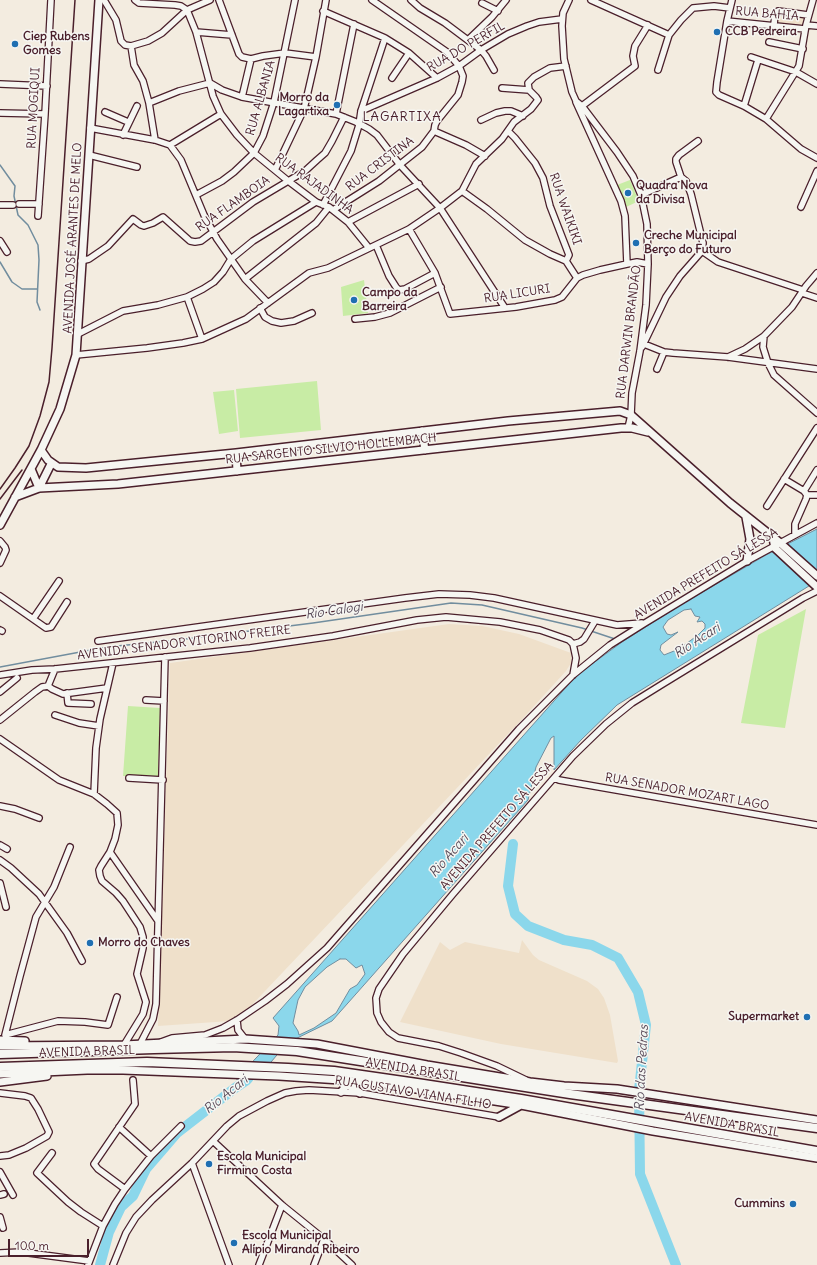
<!DOCTYPE html>
<meta charset="utf-8">
<style>
body{margin:0}
#map{position:relative;width:817px;height:1265px;overflow:hidden;background:#f3ece0;font-family:Delius,sans-serif}
canvas{display:block}
.scale{position:absolute;left:8px;top:1239px;width:81px;height:18px;box-sizing:border-box;border:2px solid #4a1f2b;border-top:0;padding-left:5px;font-size:12px;line-height:14px;white-space:nowrap;color:#4a1f2b;-webkit-text-stroke:3px #f6f6f2;paint-order:stroke}
</style>
<div id="map">
<canvas width="817" height="1265"></canvas>
<div class="scale">100 m</div>
</div>
<script>
const g = document.querySelector('canvas').getContext('2d');
g.lineJoin = 'round';
function fill(path, color) { g.fillStyle = color; g.fill(path, 'evenodd'); }
const poly = rows => new Path2D(rows.map(r => 'M' + r).join(''));
function strokePath(path, color, width, dash) { g.strokeStyle = color; g.lineWidth = width; g.lineCap = dash ? 'butt' : 'round'; g.setLineDash(dash || []); g.stroke(path); }
function drawText(font, color, halo, rows, align = 'center') {
  g.font = font + ' Delius,sans-serif'; g.lineWidth = 3; g.setLineDash([]); g.textBaseline = 'middle'; g.strokeStyle = halo; g.fillStyle = color; for (const [text, x, y, turn = 0] of rows) {
    g.save(); g.translate(x, y); g.rotate((+turn || 0) * Math.PI / 180); g.textAlign = isNaN(turn) ? turn : align; if (halo) g.strokeText(text, 0, 0); g.fillText(text, 0, 0); g.restore();
  }
}
const built = poly([
 [778,12,806,15,805,27,775,23],
 [449,624,482,626,519,634,571,653,571,663,566,671,525,716,249,1008,230,1021,158,1026,170,663],
 [522,940,533,955,539,960,587,981,598,989,604,998,610,1015,618,1061,617,1063,501,1044,400,1022,440,942,450,950,465,942,519,953]
]);
const green = poly([
 [630,180,639,201,626,207,617,185],
 [364,280,368,313,343,316,341,287],
 [317,381,321,430,240,438,236,389],
 [234,390,238,431,219,434,213,392],
 [806,609,785,728,741,723,758,635],
 [128,706,160,708,158,777,123,776]
]);
const water = poly([
 [817,529,817,581,617,705,581,740,554,770,554,736,551,738,536,767,528,800,332,1021,287,1043,261,1074,251,1080,236,1079,278,1035,279,1026,273,1018,577,675,622,642,677,607,766,555,817,529],
 [691,609,695,616,700,617,697,622,702,621,705,624,705,628,698,635,679,649,664,655,660,650,661,645,678,632,671,635,667,634,663,627,668,620,684,610,691,609],
 [340,959,346,959,356,968,362,965,365,974,357,985,350,989,336,1013,314,1028,299,1035,298,1031,293,1023,298,1000,305,987,327,967,340,959]
]);
const stream = poly([
 [0,165,15,186,14,196,18,215,28,225,38,245,39,260,37,302,40,310],
 [0,262,12,282,22,289,37,289],
 [0,667,107,647,178,640,313,623,451,603,482,605,582,628,615,639]
]);
const river = poly([
 [513,844,508,886,515,914,528,926,564,940,592,945,618,958,638,992,646,1025,639,1090,640,1174,676,1265],
 [100,1265,109,1232,121,1207,133,1196,146,1169,177,1133,235,1088,247,1080,255,1070]
]);
const minor = poly([
 [104,0,116,20,121,41,125,45,131,46,148,41,162,33,187,10,210,0],
 [135,0,139,3,175,5,181,6,187,10,196,32,213,96,221,114,237,135,254,153,287,180,316,202,329,207,348,222,369,248],
 [219,0,239,54,242,57,251,59,263,56,285,53,316,57],
 [411,0,420,8,445,23,481,50,486,56,494,70],
 [569,0,563,13,562,26,564,59,572,92,576,101,582,106,617,152,633,176,641,195,647,224,648,264,646,305,640,351,632,393,631,415,628,428],
 [591,0,669,35],
 [732,0,727,21,717,82,716,92,719,95,744,106,766,119,801,149,817,158],
 [482,3,498,11],
 [323,11,385,38,409,53,437,78],
 [727,21,805,29],
 [774,25,775,14,778,11,808,15],
 [806,25,817,26],
 [196,32,232,35],
 [468,40,492,17,506,0],
 [769,42,803,49],
 [131,46,134,65,143,81,149,103,155,140],
 [751,57,796,72,817,84],
 [658,70,669,35,681,20,693,8,714,6,730,8],
 [392,78,409,53],
 [0,84,47,86],
 [529,90,528,83,534,77,550,68,566,66],
 [242,97,251,59],
 [576,102,621,201,625,216,627,264],
 [149,103,179,91,210,83,222,90,242,97,336,114,356,122,369,129,377,135,400,165,440,208,505,308],
 [582,106,635,66,633,56,635,46,648,25],
 [744,106,758,60],
 [361,111,437,78,459,66,481,50,508,34,527,26,539,22,562,19],
 [105,112,128,122],
 [0,113,45,114],
 [336,114,354,24],
 [766,119,799,66,806,25,813,0],
 [481,120,496,113,505,111,511,111,523,116],
 [90,128,155,140,170,145,181,160,204,215,217,239,245,279,268,303],
 [434,131,466,145,485,156],
 [508,131,515,138,535,163,543,178,550,206,569,255,566,261,577,278],
 [123,135,137,106],
 [170,145,221,114],
 [89,155,137,167],
 [275,170,304,109,316,57,326,0],
 [462,191,487,209,525,240,550,254,566,261],
 [196,195,222,181,234,172,254,153,263,136,274,102,295,0],
 [641,195,681,177],
 [19,204,39,204],
 [0,205,13,205],
 [323,205,351,151,359,125,361,111,385,38],
 [801,207,817,171],
 [333,210,379,181,422,147,434,131,435,125,437,121,458,95,462,82,463,76,459,66,447,52,372,0],
 [38,216,45,114,51,0],
 [348,222,419,184],
 [409,229,435,273,450,314,516,307,555,300,562,297,577,278,583,275,600,270,627,264,637,262,648,264],
 [0,241,7,252],
 [376,245,389,276,396,287,399,290,405,289,435,273],
 [702,251,718,262,803,290],
 [81,261,89,259,108,246,133,219,141,225,144,226,153,223,163,217,190,241,195,242,201,241,253,202,305,171,317,160,325,153,332,141,344,117],
 [245,279,316,223,329,207],
 [802,293,817,298],
 [187,297,202,339],
 [260,308,265,317,272,321,281,323,294,321,312,313],
 [355,319,375,317,390,313,441,287],
 [78,334,123,311,158,305,187,297,203,289,214,282,223,272,231,259,253,241,316,202],
 [764,336,792,307,806,286,817,273],
 [644,344,664,352,673,353,728,357,817,369],
 [642,347,666,297,680,276,702,251,703,243,691,194,686,181,681,177,676,162,676,159,679,155,698,141],
 [76,355,147,348,183,343,202,339,246,319,309,273,328,268,409,229,440,208,462,191,476,164,502,139,514,122,531,109,538,100,536,97,529,90,502,88],
 [728,357,745,349,764,336,763,347,768,363,774,375,817,413],
 [657,369,664,352],
 [784,479,804,491,807,495,806,499,795,524,795,534],
 [804,491,817,470],
 [807,495,817,495],
 [767,506,817,428],
 [0,541,5,547,6,550,0,563],
 [0,596,46,628,51,627,67,602],
 [33,619,59,581],
 [0,630,2,631],
 [98,641,405,598,439,594,470,595,494,598,617,625,642,623],
 [573,644,580,642,584,639,595,621],
 [0,675,32,670,55,669,250,648,333,636,417,620,446,617,500,622,540,630,569,640,573,644,576,658,573,675],
 [48,686,52,689,63,694,107,688],
 [0,692,17,678],
 [67,693,68,703,91,704],
 [146,700,164,701],
 [55,715,79,723,99,726],
 [0,720,35,692,42,687,48,686,55,669],
 [0,739,59,780,94,794,107,804,117,813,118,825,115,839,110,852,101,866,99,870,100,876,102,881,116,893,123,901,140,927,143,937,143,948,137,974,146,1002,143,1014,124,1045],
 [129,778,163,780],
 [554,778,559,780,817,825],
 [94,794,96,748,100,719,113,663],
 [0,806,15,809,39,818],
 [0,845,7,849],
 [70,847,54,887,36,917,20,976,5,1035,58,1021,85,1022,108,1025,117,997],
 [110,852,158,921],
 [0,860,11,868,39,894,67,933,82,961],
 [0,883,6,907],
 [237,1020,238,1030,245,1039],
 [161,1042,172,1038,205,1035,223,1028,237,1020,265,1001,287,984,327,948,519,729,573,675,610,645,645,623,747,561,817,523],
 [140,1044,153,1019,156,1004,165,657],
 [526,1080,497,1066,461,1053,439,1046,398,1038,389,1032,381,1022,377,1013,376,998,379,989,403,954,453,894,573,756,606,724,632,703,661,685,803,598,817,591],
 [0,1093,25,1096,31,1098,38,1109,49,1132,47,1136,26,1148,9,1155,0,1156],
 [119,1127,151,1156],
 [213,1141,282,1205,324,1239,352,1265],
 [52,1153,37,1173,68,1202,81,1212,103,1226],
 [192,1163,229,1265],
 [0,1172,13,1195],
 [125,1189,98,1169,94,1164,135,1104,133,1080],
 [0,1195,4,1194],
 [0,1217,3,1228],
 [0,1253,21,1252,89,1261],
 [88,1265,103,1226,115,1204,125,1189,151,1156,181,1126],
 [113,1265,126,1233,136,1217,152,1200,192,1163,227,1126,239,1116,267,1101,285,1093,296,1091,309,1090,360,1093,499,1117],
 [259,1265,282,1205],
 [314,1265,324,1239]
]);
const major = poly([
 [422,431,425,450],
 [41,450,48,460,58,467,86,468,236,453,508,421,620,411,631,415,730,503,779,542,817,576],
 [236,453,237,471],
 [31,469,39,488],
 [39,488,51,464],
 [15,497,39,488,118,484,621,428,632,428,648,432],
 [746,517,750,539,747,561],
 [0,525,41,450,60,409,76,355,99,0],
 [773,538,775,548,817,587],
 [0,1040,25,1041],
 [0,1046,124,1045,245,1039,317,1044,427,1065,530,1082,564,1086,617,1089,817,1120],
 [0,1074,87,1070,123,1070,279,1076,371,1082,521,1105,653,1131,817,1158],
 [341,1080,360,1093],
 [0,1082,47,1076],
 [341,1092,344,1089,345,1084],
 [499,1117,521,1105]
]);
const highway = poly([
 [0,1054,154,1049,233,1047,297,1051,570,1094,817,1128],
 [0,1067,147,1062,288,1068,334,1071,417,1083,521,1099,817,1151]
]);
const rail = poly([
 [0,489,15,468,29,446,40,416,49,382,52,348,75,0],
 [0,499,22,470]
]);
const markers = [
 [717,32,4,"#1f6fb2"],
 [15,44,4,"#1f6fb2"],
 [337,105,4,"#1f6fb2"],
 [628,193,4,"#1f6fb2"],
 [636,243,4,"#1f6fb2"],
 [354,300,4,"#1f6fb2"],
 [90,943,4,"#1f6fb2"],
 [807,1017,4,"#1f6fb2"],
 [209,1164,4,"#1f6fb2"],
 [793,1204,4,"#1f6fb2"],
 [234,1243,4,"#1f6fb2"]
];
const streetNames = [
 ["RUA BAHIA",767,14,5],
 ["RUA DO PERFIL",466,47,-30],
 ["RUA ALBANIA",261,98,-74],
 ["RUA MOGIQUI",34,108,-87],
 ["RUA CRISTINA",380,164,-37],
 ["RUA RAJADINHA",314,184,36],
 ["RUA FLAMBOIA",233,204,-35],
 ["RUA WAIKIKI",565,209,71],
 ["AVENIDA JOSÉ ARANTES DE MELO",73,238,-87],
 ["RUA LICURI",517,294,-9],
 ["RUA DARWIN BRANDÃO",629,332,-83],
 ["RUA SARGENTO SILVIO HOLLEMBACH",331,449,-6],
 ["AVENIDA PREFEITO SÁ LESSA",706,574,-31],
 ["AVENIDA SENADOR VITORINO FREIRE",184,643,-7],
 ["RUA SENADOR MOZART LAGO",687,792,10],
 ["AVENIDA PREFEITO SÁ LESSA",497,826,-49],
 ["AVENIDA BRASIL",87,1052,-2],
 ["AVENIDA BRASIL",413,1070,9],
 ["RUA GUSTAVO VIANA FILHO",413,1093,9],
 ["AVENIDA BRASIL",732,1125,10]
];
const poiNames = [
 ["CCB Pedreira",725,32],
 ["Ciep Rubens",23,37],
 ["Gomes",23,51],
 ["Morro da",329,98,"right"],
 ["Lagartixa",329,112,"right"],
 ["Quadra Nova",636,186],
 ["da Divisa",636,200],
 ["Creche Municipal",644,236],
 ["Berço do Futuro",644,250],
 ["Campo da",362,293],
 ["Barreira",362,307],
 ["Morro do Chaves",98,943],
 ["Supermarket",799,1017,"right"],
 ["Escola Municipal",217,1157],
 ["Firmino Costa",217,1171],
 ["Cummins",785,1204,"right"],
 ["Escola Municipal",242,1236],
 ["Alípio Miranda Ribeiro",242,1250]
];
const neighbourhoodNames = [
 ["LAGARTIXA",402,117]
];
const waterNames = [
 ["Rio Calogi",334,611,-8],
 ["Rio Acari",697,641,-33],
 ["Rio Acari",449,856,-49],
 ["Rio das Pedras",642,1068,-87],
 ["Rio Acari",226,1095,-39]
];
fill(built, '#efe0ca');
fill(green, '#c8eca5');
fill(water, '#8bd7eb');
strokePath(water, '#718d9e', 1);
strokePath(stream, '#718d9e', 1.5);
strokePath(river, '#8bd7eb', 10);
strokePath(minor, '#4a1f2b', 8);
strokePath(major, '#4a1f2b', 10);
strokePath(highway, '#4a1f2b', 11);
strokePath(minor, '#f6f6f2', 5.5);
strokePath(major, '#f6f6f2', 7);
strokePath(highway, '#f6f6f2', 8);
strokePath(rail, '#4a1f2b', 1.5);
for (const [x, y, r, color] of markers) { const dot = new Path2D(); dot.arc(x, y, r, 0, 2 * Math.PI); g.fillStyle = color; g.fill(dot); strokePath(dot, '#f6f6f2', 1.5); }
drawText('12px', '#4a1f2b', '#f6f6f2', streetNames);
drawText('bold 12px', '#4a1f2b', '#f6f6f2', poiNames, 'left');
g.letterSpacing = '1px';
drawText('13px', '#4a1f2b', '#f6f6f2', neighbourhoodNames);
g.letterSpacing = '0px';
drawText('italic 13px', '#5a4d5b', '#f6f6f2', waterNames);
</script>
